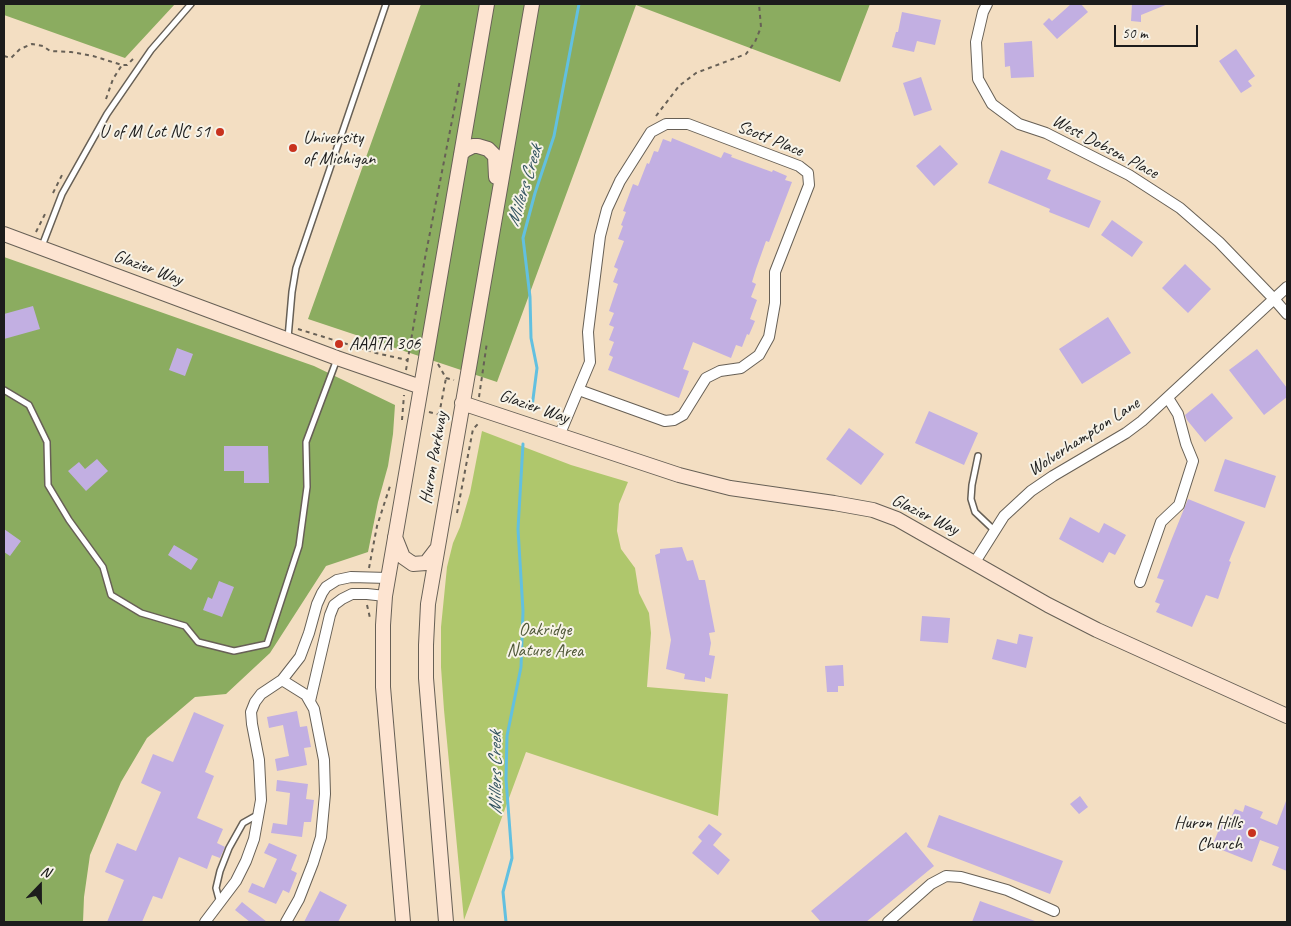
<!DOCTYPE html>
<style>
body{margin:0}
#map{position:relative;width:1291px;height:926px;overflow:hidden;background:#f3dec2;font-family:Caveat,sans-serif}
canvas{display:block}
.frame{position:absolute;inset:0;border:5px solid #1c1c1c;pointer-events:none}
.north{position:absolute;left:15px;top:861px;width:50px;height:50px;-webkit-text-stroke:4px #f7f3e8;paint-order:stroke;rotate:22deg;font-size:14px;font-weight:700;line-height:20px;text-align:center;color:#1c1c1c}
.north::after{content:'';display:block;margin:auto;width:18px;height:22px;background:#1c1c1c;clip-path:polygon(50% 0,100% 100%,50% 72%,0 100%)}
.scale{position:absolute;left:1114px;top:25px;width:84px;height:22px;box-sizing:border-box;border:2px solid #1c1c1c;border-top:0;padding-left:6px;font-size:15px;line-height:18px;white-space:nowrap;color:#1c1c1c;-webkit-text-stroke:4px #f7f3e8;paint-order:stroke}
</style>
<div id="map">
<canvas width="1291" height="926"></canvas>
<div class="frame"></div>
<div class="north">N</div>
<div class="scale">50 m</div>
</div>
<script>
const g = document.querySelector('canvas').getContext('2d');
g.lineJoin = 'round';
function fill(path, color) { g.fillStyle = color; g.fill(path, 'evenodd'); }
const poly = rows => new Path2D(rows.map(r => 'M' + r).join(''));
function strokePath(path, color, width, dash) { g.strokeStyle = color; g.lineWidth = width; g.lineCap = dash ? 'butt' : 'round'; g.setLineDash(dash || []); g.stroke(path); }
function drawText(font, color, halo, rows, align = 'center') {
  g.font = font + ' Caveat,sans-serif'; g.lineWidth = 4; g.setLineDash([]); g.textBaseline = 'middle'; g.strokeStyle = halo; g.fillStyle = color; for (const [text, x, y, turn = 0] of rows) {
    g.save(); g.translate(x, y); g.rotate((+turn || 0) * Math.PI / 180); g.textAlign = isNaN(turn) ? turn : align; if (halo) g.strokeText(text, 0, 0); g.fillText(text, 0, 0); g.restore();
  }
}
const green = poly([
 [482,431,571,465,628,482,619,504,617,531,621,549,635,568,639,593,649,613,651,633,647,687,728,694,718,816,526,752,464,920,444,710,441,667,441,627,447,567,453,543,460,527,470,493]
]);
const forest = poly([
 [4,4,175,4,125,58,4,15],
 [421,4,870,4,840,82,636,5,497,382,308,319],
 [4,257,314,366,395,405,393,434,388,466,378,502,368,552,326,566,270,653,226,694,195,697,147,738,121,782,90,855,84,897,83,922,4,922]
]);
const stream = poly([
 [532,407,537,368,531,338,530,297,523,238,535,193,554,136,579,4],
 [506,922,503,892,512,858,506,779,507,736,521,667,523,611,518,529,523,444]
]);
const building = poly([
 [1071,4,1081,4,1088,12,1057,39,1043,24,1049,18,1052,21],
 [1132,4,1168,4,1141,15,1141,22,1131,21],
 [902,12,941,20,935,45,917,41,914,52,892,47,896,32,898,32],
 [1032,41,1034,77,1011,78,1010,66,1005,67,1004,43],
 [1236,49,1255,76,1248,81,1252,86,1241,93,1219,61],
 [921,77,932,110,914,116,903,83],
 [672,138,721,158,724,152,732,155,731,157,772,172,773,170,787,176,785,180,792,182,769,242,766,241,756,269,752,282,756,284,751,297,757,300,750,319,755,321,749,335,747,334,742,347,736,345,731,358,693,342,683,369,689,371,679,398,608,370,613,357,609,355,614,342,609,340,614,327,609,325,614,313,609,311,618,284,613,282,618,269,614,267,624,241,618,239,623,226,621,225,626,212,623,211,633,184,638,186,647,163,649,164,654,151,658,152,663,139,671,142],
 [940,145,958,164,934,186,916,166],
 [1001,150,1051,170,1047,179,1101,201,1089,228,1049,212,1050,209,988,183],
 [1112,220,1143,242,1132,257,1101,235],
 [1185,264,1211,289,1188,313,1162,288],
 [33,306,40,329,4,339,4,314],
 [1108,317,1131,353,1082,384,1059,349],
 [177,348,193,354,185,376,169,370],
 [1257,349,1287,388,1287,397,1264,415,1229,370],
 [1212,393,1233,418,1205,442,1187,420,1185,415],
 [929,411,978,433,964,465,915,443],
 [849,428,884,454,861,485,826,459],
 [224,446,268,446,269,483,244,483,244,471,224,471],
 [97,459,108,471,86,491,68,471,79,462,85,469],
 [1225,459,1276,476,1265,508,1214,491],
 [1188,499,1245,522,1229,561,1231,562,1218,599,1206,595,1192,627,1156,612,1160,604,1155,602,1164,580,1157,578,1171,541],
 [1070,517,1099,533,1104,523,1126,535,1115,555,1109,552,1103,563,1059,539],
 [4,529,21,541,10,556,4,552],
 [174,545,198,559,191,570,168,555],
 [682,547,687,561,693,560,699,580,705,580,715,632,709,633,711,643,709,655,715,656,711,679,705,677,705,682,684,679,685,674,666,669,671,640,655,555,660,553,660,549],
 [219,581,234,587,222,617,203,610,208,597,212,599],
 [922,616,950,618,948,643,920,641],
 [1019,634,1033,637,1026,668,992,659,997,639,1017,644],
 [843,665,844,686,838,686,838,692,827,692,825,666],
 [297,711,300,727,307,726,311,747,304,748,307,765,277,771,275,759,289,756,283,725,269,728,267,717],
 [194,712,224,725,205,772,214,776,197,818,223,829,217,843,225,847,220,858,212,855,207,869,179,857,162,899,153,896,142,922,107,922,124,880,105,872,117,843,136,851,161,792,141,783,153,754,173,762],
 [277,780,308,784,306,799,314,800,311,822,304,822,302,837,271,833,273,823,287,825,290,793,276,791],
 [1080,796,1088,807,1079,814,1070,804],
 [1286,801,1287,871,1272,865,1279,847,1260,840,1252,862,1212,846,1223,820,1229,822,1235,809,1243,812,1245,805,1263,812,1260,818,1277,825],
 [939,815,1063,861,1050,894,927,847],
 [709,824,722,834,713,845,730,860,718,875,692,853,702,841,698,837],
 [906,832,934,866,866,922,821,922,811,911],
 [269,843,297,855,291,870,297,873,289,893,283,890,276,904,248,892,252,883,264,888,277,859,264,853],
 [320,891,347,905,338,922,304,922],
 [980,901,1035,921,1035,922,972,922],
 [242,902,267,922,250,922,235,910]
]);
const path = poly([
 [4,56,11,58,20,49,32,44,43,46,50,51,71,52,93,56,122,65,127,65,133,59,135,60],
 [4,81,4,82],
 [106,99,113,79,122,65],
 [656,116,679,86,696,73,746,54,755,42,761,27,759,4],
 [53,193,62,175],
 [36,232,45,214],
 [298,329,376,353,407,360],
 [438,364,446,378,454,380],
 [406,370,425,258,460,80],
 [479,397,487,342],
 [429,412,448,417],
 [439,415,446,378],
 [402,420,404,395],
 [457,513,473,429,478,424,478,421],
 [369,568,377,526,391,483],
 [367,605,370,618]
]);
const lane = poly([
 [42,246,62,194,107,114,151,50,191,4],
 [288,338,292,292,296,268,386,4],
 [4,390,29,405,47,442,48,485,69,520,103,567,111,595,141,613,185,626,198,642,234,651,267,644,299,546,307,487,306,442,337,359],
 [978,456,972,485,971,499,975,512,995,531],
 [220,903,216,888,220,871,229,848,243,823,259,814]
]);
const street = poly([
 [987,4,983,12,976,42,978,79,992,104,1019,124,1046,133,1129,175,1180,208,1219,242,1274,299,1287,314],
 [559,436,590,362,588,332,600,236,607,209,620,181,651,132,666,124,688,124,799,166,808,173,809,185,775,272,775,303,769,337,759,355,741,368,720,371,706,378,683,415,674,420,665,421,579,390],
 [975,562,1004,516,1031,491,1053,476,1126,433,1142,421,1287,287],
 [1140,582,1161,522,1179,505,1193,461,1186,444,1178,414,1168,398],
 [282,680,306,695,314,709,324,760,325,794,321,837,313,863,299,899,286,922],
 [310,701,330,615,334,605,342,599,352,594,367,594,385,596],
 [205,922,236,881,246,861,254,839,261,800,259,760,252,724,251,712,255,702,261,694,282,680,300,657,309,633,317,604,322,593,326,587,337,580,351,577,388,578],
 [888,922,931,884,946,876,961,877,1007,890,1054,911]
]);
const secondary = poly([
 [461,154,465,150,473,146,478,146,488,149,495,156,496,177],
 [4,234,337,358,421,387],
 [462,403,679,475,730,488,834,503,873,510,897,519,1048,605,1097,630,1287,716],
 [395,537,403,557,413,564,426,563,436,550],
 [403,922,383,687,383,625,385,596,487,4],
 [446,922,426,678,426,645,428,604,532,4]
]);
const markers = [
 [220,132,5,"#c8321e"],
 [293,148,5,"#c8321e"],
 [339,344,5,"#c8321e"],
 [1252,833,5,"#c8321e"]
];
const poiNames = [
 ["U of M Lot NC 51",210,132],
 ["University",303,138,"left"],
 ["of Michigan",303,159,"left"],
 ["AAATA 306",349,344,"left"],
 ["Huron Hills",1242,823],
 ["Church",1242,844]
];
const streetNames = [
 ["Scott Place",770,139,22],
 ["West Dobson Place",1105,147,28],
 ["Glazier Way",148,268,20],
 ["Glazier Way",534,407,19],
 ["Wolverhampton Lane",1084,437,-33],
 ["Huron Parkway",434,458,-80],
 ["Glazier Way",925,515,26]
];
const parkNames = [
 ["Oakridge",545,630],
 ["Nature Area",545,651]
];
const waterNames = [
 ["Millers Creek",525,186,-73],
 ["Millers Creek",496,773,-90]
];
fill(green, '#afc76c');
fill(forest, '#8bac60');
strokePath(stream, '#62c0e0', 3);
fill(building, '#c2afe2');
strokePath(lane, '#676056', 8);
strokePath(street, '#676056', 12);
strokePath(secondary, '#676056', 16);
strokePath(path, '#676056', 2, [4, 4]);
strokePath(lane, '#fff', 5);
strokePath(street, '#fff', 10);
strokePath(secondary, '#fde4d1', 14);
for (const [x, y, r, color] of markers) { const dot = new Path2D(); dot.arc(x, y, r, 0, 2 * Math.PI); g.fillStyle = color; g.fill(dot); strokePath(dot, '#f7f3e8', 2); }
drawText('18px', '#1c1c1c', '#f7f3e8', poiNames, 'right');
drawText('18px', '#1c1c1c', '#f7f3e8', streetNames);
drawText('18px', '#4f5838', '#f7f3e8', parkNames);
drawText('italic 19px', '#345561', '#f7f3e8', waterNames);
</script>
